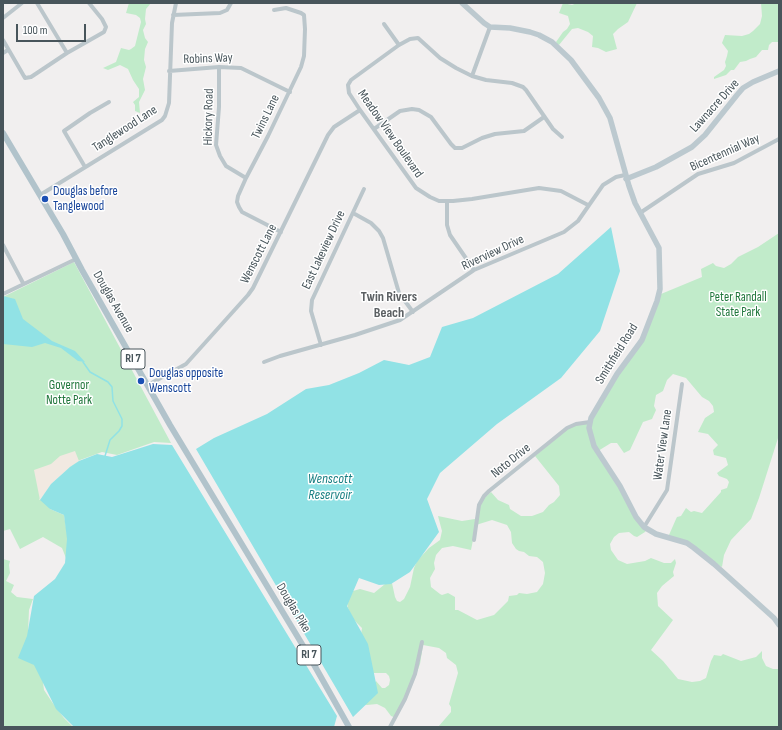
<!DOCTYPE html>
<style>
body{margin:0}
#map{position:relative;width:782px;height:730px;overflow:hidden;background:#f1efef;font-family:"Sofia Sans Condensed",sans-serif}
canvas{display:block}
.frame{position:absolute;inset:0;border:4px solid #48555b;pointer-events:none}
.scale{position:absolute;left:16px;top:24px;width:70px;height:18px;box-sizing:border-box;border:2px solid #48555b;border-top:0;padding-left:5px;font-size:12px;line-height:14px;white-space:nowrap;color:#48555b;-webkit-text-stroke:3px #fff;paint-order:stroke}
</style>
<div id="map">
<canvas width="782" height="730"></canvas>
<div class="frame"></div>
<div class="scale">100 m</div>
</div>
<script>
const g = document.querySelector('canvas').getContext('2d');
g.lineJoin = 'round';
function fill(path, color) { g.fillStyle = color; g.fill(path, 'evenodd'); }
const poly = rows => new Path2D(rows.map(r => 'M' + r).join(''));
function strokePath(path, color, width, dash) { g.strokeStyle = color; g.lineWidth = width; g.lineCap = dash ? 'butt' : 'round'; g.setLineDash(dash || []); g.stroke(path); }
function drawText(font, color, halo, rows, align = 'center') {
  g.font = font + ' "Sofia Sans Condensed",sans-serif'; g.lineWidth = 3; g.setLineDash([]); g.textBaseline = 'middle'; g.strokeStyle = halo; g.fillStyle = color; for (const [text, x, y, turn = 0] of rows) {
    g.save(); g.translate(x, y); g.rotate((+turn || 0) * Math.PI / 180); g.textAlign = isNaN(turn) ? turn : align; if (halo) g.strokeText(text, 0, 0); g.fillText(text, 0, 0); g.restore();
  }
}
const green = poly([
 [129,3,151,3,146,9,145,19,146,24,143,30,145,38,148,42,145,49,144,60,146,67,143,79,145,90,139,102,140,113,135,111,135,105,133,102,139,97,139,89,133,80,128,69,120,65,108,70,103,68,116,62,121,48,129,50,131,49,135,46,141,22,140,18,136,15,126,13],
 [563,3,572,5,577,3,637,3,628,22,618,29,613,34,617,49,606,52,598,48,592,47,593,36,588,32,578,28,572,29,559,45,557,44,556,42,563,32,567,29,570,24,568,16,559,13],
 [761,3,779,3,779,42,772,42,769,45,768,50,762,50,756,57,750,59,746,61,740,62,734,70,731,70,726,75,714,79,714,77,724,70,726,66,725,62,727,56,728,51,722,43,725,35,742,36,749,34,753,31,760,24,762,16],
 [779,233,779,435,759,498,751,519,731,540,724,555,722,567,669,535,676,519,677,517,681,516,686,508,691,512,694,511,702,513,721,492,721,490,727,488,729,482,727,479,719,476,717,473,728,465,726,458,714,455,713,450,718,445,708,434,698,432,705,418,714,412,713,406,709,401,702,397,686,378,673,374,667,380,663,391,656,395,654,406,656,410,652,419,643,422,630,450,624,453,617,443,611,443,598,451,640,520,648,528,645,532,637,537,634,536,629,532,619,533,614,537,610,544,611,550,618,560,627,564,645,561,651,558,664,563,671,563,675,559,676,563,673,572,674,576,662,586,657,593,658,606,673,620,651,650,663,661,678,679,692,682,700,681,706,678,711,661,714,655,721,656,723,654,741,661,756,657,762,651,762,658,766,666,773,669,779,669,779,727,438,727,451,712,451,707,449,704,458,673,456,665,447,658,446,653,439,648,423,645,420,664,416,675,396,718,391,716,385,708,377,704,367,705,362,704,376,681,382,688,385,688,389,685,390,680,389,676,386,673,367,673,361,634,362,628,353,619,348,608,347,603,353,591,360,589,374,593,385,584,392,583,395,597,397,601,400,602,404,599,410,587,414,568,417,561,429,548,440,540,442,531,438,516,462,521,475,519,482,500,491,492,498,500,509,505,510,509,521,516,532,516,543,512,549,505,554,502,560,495,559,486,535,456,573,424,590,421,595,411,632,355,661,294,702,277,701,269,713,263,716,266,724,268,731,264,738,257,758,247],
 [492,520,507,525,511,532,512,543,516,549,519,551,524,552,529,556,537,557,543,562,545,573,543,584,537,592,527,594,519,593,517,595,509,596,508,601,494,615,477,620,458,610,455,610,455,597,448,593,442,595,440,594,431,587,430,578,435,569,434,563,436,555,442,548,453,546,471,550,476,525],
 [74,262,171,443,154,442,117,455,102,452,80,460,49,483,39,500,43,499,48,504,50,509,64,515,69,546,66,558,62,548,43,537,20,549,10,529,3,531,3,297],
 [3,559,10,561,9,565,10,573,6,581,14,585,11,592,17,597,33,599,29,610,28,633,30,662,38,667,42,675,44,690,52,702,64,718,73,727,3,727]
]);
const sand = poly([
 [75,451,79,461,70,467,51,484,40,500,34,470,51,464,60,456]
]);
const water = poly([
 [611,227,620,271,600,331,561,378,497,424,440,473,427,499,439,532,410,572,391,584,379,585,359,578,347,606,368,644,378,693,353,717,196,449,214,438,267,414,306,389,329,385,359,373,384,360,409,365,430,357,442,327,473,318,558,274],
 [3,296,15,299,23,319,52,341,75,351,85,362,78,361,61,348,45,343,32,347,3,344],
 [153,444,172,445,337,716,334,727,74,727,56,709,34,665,18,658,27,636,34,596,55,579,65,563,67,539,64,515,50,509,40,500,51,484,70,467,79,461,97,454,112,457]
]);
const stream = poly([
 [83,362,90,372,108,382,112,387,113,401,122,419,122,426,119,431,110,440,105,456]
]);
const street = poly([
 [37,3,67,53],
 [274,10,286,8,301,13,304,15,305,29,304,56,301,67,268,136,246,178,238,196,237,202,239,207,242,212,281,232],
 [173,15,220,13,227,10,231,3],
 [3,18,22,3],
 [384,24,399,45],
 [3,40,25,78,31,77,67,53,104,32,106,27,102,19,89,3],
 [3,53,8,50],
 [219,67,219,107,216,145,220,156,226,166,246,178],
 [169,71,219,67,241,68,290,92],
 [472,76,490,27],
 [374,129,400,111,412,109,419,110,431,117,451,144,455,148,462,148,482,138,495,134,524,131,544,117],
 [562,137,553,129,526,90,523,87,512,83,486,80,472,76,456,68,440,58,418,38,410,39,399,45,351,80,348,85,349,93,360,110,416,188,430,197,439,201,453,201,472,199,539,188,561,191,588,205],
 [85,167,64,131,90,113,109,102],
 [40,195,162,120,165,116,169,103,172,23,176,3],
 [447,201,447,225,450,235,474,270],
 [353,213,371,223,379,231,383,238,399,293,413,312],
 [640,213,698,174,734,163,779,139],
 [3,245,23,283],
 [3,294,76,259],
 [321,345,311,311,312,300,364,189],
 [264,362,280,356,355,335,400,320,474,270,564,232,578,221,603,185,616,177,625,175],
 [148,385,186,364,248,295,253,288,328,135,334,127,360,110],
 [644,527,667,490,682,384],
 [474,540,479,505,484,496,489,491,567,428,576,424,590,422],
 [390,727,405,699,415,674,422,642]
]);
const secondary = poly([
 [462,3,484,23,490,27,510,28,530,32,539,35,552,42,571,60,599,98,610,118,629,186,635,203,659,248,660,289,657,301,642,340,617,374,591,418,589,428,594,446,620,486,636,517,644,527,656,534,687,543,694,548,714,564,774,618,779,625],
 [626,179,656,167,692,147,705,135,737,95,743,88,753,82,779,71]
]);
const primary = poly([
 [3,133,63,234,82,270,170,425,308,654,349,727]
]);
const markers = [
 [45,199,4,"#1a4fb4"],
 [141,381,4,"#1a4fb4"]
];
const shields = [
 [133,359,24],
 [309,655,24]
];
const shieldNames = [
 ["RI 7",133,359],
 ["RI 7",309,655]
];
const streetNames = [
 ["Robins Way",208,59,-2],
 ["Lawnacre Drive",715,106,-48],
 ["Hickory Road",209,117,-89],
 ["Twins Lane",266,117,-64],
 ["Tanglewood Lane",125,129,-33],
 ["Meadow View Boulevard",390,134,55],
 ["Bicentennial Way",725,153,-24],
 ["East Lakeview Drive",324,250,-65],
 ["Riverview Drive",493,253,-25],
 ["Wenscott Lane",259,254,-63],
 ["Douglas Avenue",113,302,60],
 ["Smithfield Road",617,354,-58],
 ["Water View Lane",663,445,-82],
 ["Noto Drive",511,461,-39],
 ["Douglas Pike",293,608,59]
];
const transitNames = [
 ["Douglas before",53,192],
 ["Tanglewood",53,207],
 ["Douglas opposite",149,374],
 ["Wenscott",149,389]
];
const parkNames = [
 ["Peter Randall",738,298],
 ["State Park",738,313],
 ["Governor",69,386],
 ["Notte Park",69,401]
];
const neighbourhoodNames = [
 ["Twin Rivers",389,297],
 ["Beach",389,313]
];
const waterNames = [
 ["Wenscott",330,479],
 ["Reservoir",330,495]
];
fill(green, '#c1ebca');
fill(sand, '#f1e9e1');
fill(water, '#91e2e5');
strokePath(stream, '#91e2e5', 1.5);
strokePath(street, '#bbc6cb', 4);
strokePath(secondary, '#bcc9cf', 5.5);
strokePath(primary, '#b1c3cb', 6);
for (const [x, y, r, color] of markers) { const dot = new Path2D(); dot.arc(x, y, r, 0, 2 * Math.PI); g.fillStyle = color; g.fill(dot); strokePath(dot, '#fff', 1.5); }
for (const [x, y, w] of shields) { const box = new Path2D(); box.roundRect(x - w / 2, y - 10, w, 20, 3); g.fillStyle = '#fff'; g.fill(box); strokePath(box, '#48555b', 1); }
drawText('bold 12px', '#48555b', null, shieldNames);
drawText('13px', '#48555b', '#fff', streetNames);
drawText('13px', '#164399', '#fff', transitNames, 'left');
drawText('13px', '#1f763b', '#fff', parkNames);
drawText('bold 14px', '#5c6063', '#fff', neighbourhoodNames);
drawText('italic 14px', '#177f82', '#fff', waterNames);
</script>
